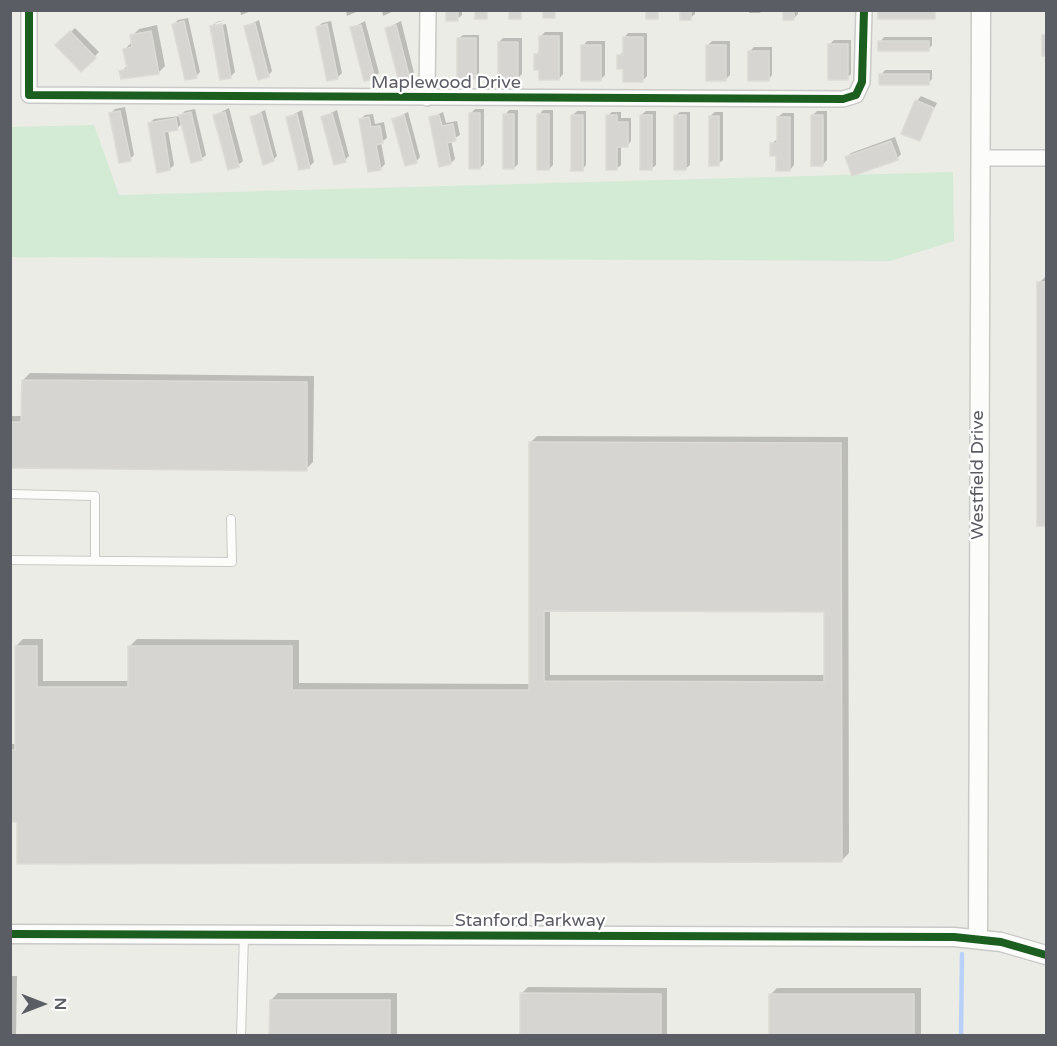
<!DOCTYPE html>
<style>
body{margin:0}
#map{position:relative;width:1057px;height:1046px;overflow:hidden;background:#ecece6;font-family:"Varela Round",sans-serif}
canvas{display:block}
.frame{position:absolute;inset:0;border:12px solid #5b5d65;pointer-events:none}
.north{position:absolute;left:12px;top:974px;width:60px;height:60px;-webkit-text-stroke:4px #fff;paint-order:stroke;rotate:90deg;font-size:16px;font-weight:700;line-height:24px;text-align:center;color:#5b5d65}
.north::after{content:'';display:block;margin:auto;width:21px;height:27px;background:#5b5d65;clip-path:polygon(50% 0,100% 100%,50% 72%,0 100%)}
</style>
<div id="map">
<canvas width="1057" height="1046"></canvas>
<div class="frame"></div>
<div class="north">N</div>
</div>
<script>
const g = document.querySelector('canvas').getContext('2d');
g.lineJoin = 'round';
function fill(path, color) { g.fillStyle = color; g.fill(path, 'evenodd'); }
const poly = rows => new Path2D(rows.map(r => 'M' + r).join(''));
function strokePath(path, color, width, dash) { g.strokeStyle = color; g.lineWidth = width; g.lineCap = dash ? 'butt' : 'round'; g.setLineDash(dash || []); g.stroke(path); }
function drawText(font, color, halo, rows, align = 'center') {
  g.font = font + ' "Varela Round",sans-serif'; g.lineWidth = 4.5; g.setLineDash([]); g.textBaseline = 'middle'; g.strokeStyle = halo; g.fillStyle = color; for (const [text, x, y, turn = 0] of rows) {
    g.save(); g.translate(x, y); g.rotate((+turn || 0) * Math.PI / 180); g.textAlign = isNaN(turn) ? turn : align; if (halo) g.strokeText(text, 0, 0); g.fillText(text, 0, 0); g.restore();
  }
}
const green = poly([
 [94,125,119,195,953,172,954,241,890,261,11,257,10,127]
]);
const shadow = poly([
 [240,10,254,10,241,15],
 [346,10,361,10,347,16],
 [382,10,396,10,383,16],
 [447,10,462,10,462,15,457,19],
 [681,10,695,10,695,14,690,18],
 [749,10,762,10,760,13,749,13],
 [784,10,798,10,798,14,794,18],
 [819,10,838,10,819,12],
 [188,18,200,72,196,76,174,24,178,20],
 [226,20,215,23,215,26,226,24,235,72,230,77,212,26,216,22],
 [259,20,272,71,268,76,245,27],
 [331,21,342,73,338,77,329,79,318,27,322,23],
 [365,21,379,73,374,77,352,28],
 [401,21,414,73,400,80,387,28],
 [157,25,165,66,158,73,138,77,121,72,128,65,125,49,133,41,132,36,139,29],
 [75,28,99,52,81,70,57,45],
 [10,32,12,32,10,44],
 [545,32,563,32,563,74,559,79,536,55,540,50,540,37],
 [628,33,647,33,647,76,643,80,624,68,619,56,624,51,624,38],
 [463,35,479,35,479,73,475,78,458,39],
 [884,37,932,37,932,45,928,50,880,42],
 [503,38,522,38,522,74,517,79,499,42],
 [834,40,851,40,851,74,847,78,829,45],
 [587,41,605,41,605,75,600,80,583,46],
 [712,41,730,41,730,75,726,79,708,45],
 [754,47,772,47,772,75,768,80,750,51],
 [885,70,932,70,932,79,928,83,881,75],
 [921,96,937,103,919,139,917,101],
 [125,107,134,155,130,159,110,114,115,109],
 [229,108,243,161,238,165,215,115],
 [195,109,206,155,201,159,183,123,177,128,168,130,174,165,170,169,150,123,154,119,180,116,185,111],
 [475,109,484,109,484,164,480,168,470,114],
 [265,110,277,156,273,160,251,117],
 [302,110,314,162,310,166,288,117],
 [337,110,349,156,345,160,322,117],
 [509,110,518,110,518,164,514,168,505,115],
 [543,110,553,110,553,165,549,169,539,115],
 [577,111,586,111,586,165,582,170,573,115],
 [646,111,656,111,656,165,651,169,641,115],
 [817,111,827,111,827,160,822,165,813,115],
 [408,112,420,157,416,162,394,119],
 [443,112,446,123,457,121,460,135,451,140,455,159,451,163,431,118],
 [612,112,621,112,621,118,631,118,631,141,627,146,621,146,621,165,616,169,607,116],
 [680,112,690,112,690,165,685,169,675,116],
 [715,112,723,112,723,160,718,164,710,116],
 [783,113,794,113,794,165,790,170,772,143,778,139,778,117],
 [373,114,375,124,384,122,387,138,381,142,385,164,380,169,360,120,365,115],
 [895,137,901,154,897,159,847,157,851,153],
 [1046,276,1046,525,1038,525,1039,283],
 [30,373,314,376,313,462,306,469,10,466,10,416,23,416,23,380],
 [537,436,848,437,849,853,842,860,10,821,10,744,16,744,16,646,23,639,43,639,43,681,130,681,130,646,137,639,299,640,299,683,530,684,530,443],
 [550,610,826,611,826,675,550,675],
 [10,976,17,976,16,1036,10,1036],
 [528,987,667,988,667,1036,521,1036,521,994],
 [777,988,921,988,921,1036,770,1036,770,995],
 [278,993,397,993,397,1036,270,1036,271,1000]
]);
const stream = poly([
 [961,1036,962,954]
]);
const building = poly([
 [446,10,458,10,458,21,446,21,446,10],
 [475,10,487,10,487,19,475,19,475,10],
 [509,10,521,10,521,19,509,19,509,10],
 [543,10,555,10,555,18,543,18,543,10],
 [646,10,658,10,658,19,646,19,646,10],
 [680,10,691,10,691,20,680,20,680,10],
 [783,10,794,10,794,20,783,20,783,10],
 [878,10,935,10,935,19,878,19,878,10],
 [184,21,197,78,185,80,172,24,184,21],
 [255,23,269,77,258,80,244,26,255,23],
 [222,24,231,78,220,80,210,26,222,24],
 [327,24,338,79,327,81,316,27,327,24],
 [361,25,375,79,364,81,350,27,361,25],
 [396,25,410,79,399,82,385,28,396,25],
 [70,31,96,58,81,72,55,45,70,31],
 [151,31,159,74,121,79,119,71,127,69,123,49,132,47,130,35,151,31],
 [1042,35,1046,35,1046,56,1042,56,1042,35],
 [539,36,559,36,559,80,539,80,539,70,534,70,534,54,539,54,539,36],
 [623,37,643,37,643,82,623,82,623,69,617,69,617,55,623,55,623,37],
 [457,38,476,38,476,79,457,79,457,38],
 [878,41,929,41,929,51,878,51,878,41],
 [498,42,518,42,518,80,498,80,498,42],
 [828,44,848,44,848,80,828,80,828,44],
 [581,45,601,45,601,81,581,81,581,45],
 [706,45,726,45,726,81,706,81,706,45],
 [748,51,769,51,769,81,748,81,748,51],
 [879,74,929,74,929,85,879,85,879,74],
 [915,100,934,108,920,141,901,134,915,100],
 [120,111,131,161,119,163,109,113,120,111],
 [191,112,202,160,191,163,179,115,191,112],
 [225,112,239,167,228,170,213,115,225,112],
 [261,113,274,161,263,165,250,117,261,113],
 [332,113,346,162,334,165,321,117,332,113],
 [469,113,480,113,480,169,469,169,469,113],
 [297,114,310,168,299,170,286,117,297,114],
 [503,114,514,114,514,169,503,169,503,114],
 [537,114,549,114,549,170,537,170,537,114],
 [404,115,417,163,405,166,392,119,404,115],
 [439,115,442,126,453,124,456,141,447,143,451,164,439,167,429,117,439,115],
 [571,115,583,115,583,171,571,171,571,115],
 [606,115,617,115,617,122,628,122,628,147,617,147,617,170,606,170,606,115],
 [640,115,652,115,652,170,640,170,640,115],
 [674,115,686,115,686,170,674,170,674,115],
 [811,115,823,115,823,166,811,166,811,115],
 [709,116,719,116,719,166,709,166,709,116],
 [369,117,371,127,380,126,383,143,376,145,381,170,368,172,359,119,369,117],
 [777,117,790,117,790,171,776,171,776,156,770,156,770,143,777,143,777,117],
 [176,118,178,130,164,132,170,170,157,173,148,123,176,118],
 [891,141,898,160,852,176,845,157,891,141],
 [1037,282,1046,282,1046,526,1037,526,1037,282],
 [22,380,307,382,307,471,10,468,10,422,21,422,22,380],
 [529,442,841,443,842,862,17,864,17,822,10,822,10,750,15,750,15,646,37,646,37,687,128,687,128,646,292,646,292,690,529,690,529,442],
 [544,611,824,612,824,682,544,681,544,611],
 [520,993,661,994,661,1036,520,1036,520,993],
 [769,994,914,994,914,1036,769,1036,769,994],
 [270,1000,390,1000,390,1036,269,1036,270,1000]
]);
const service = poly([
 [10,494,95,496,95,561],
 [10,560,232,562,231,519],
 [241,1036,244,935]
]);
const minor = poly([
 [29,10,29,95,843,99,856,95,862,82,864,10],
 [427,98,428,10],
 [982,158,1046,158]
]);
const tertiary = poly([
 [10,934,954,937,1001,942,1046,955],
 [978,939,981,10]
]);
const cycleway = poly([
 [29,10,29,95,843,99,856,95,862,82,864,10],
 [10,934,954,937,1001,942,1046,955]
]);
const streetNames = [
 ["Maplewood Drive",446,83],
 ["Westfield Drive",978,475,-90],
 ["Stanford Parkway",530,921]
];
fill(green, '#d3ead4');
fill(shadow, '#0003');
strokePath(stream, '#b9d1f8', 4.5);
fill(building, '#d6d5d1');
strokePath(building, '#dcdbd5', 1.5);
strokePath(service, '#c9cac8', 10);
strokePath(minor, '#c9cac8', 18);
strokePath(tertiary, '#c9cac8', 21);
strokePath(service, '#fcfcfb', 8);
strokePath(minor, '#fcfcfb', 15);
strokePath(tertiary, '#fcfcfb', 18);
strokePath(cycleway, '#1b5e20', 8);
drawText('18px', '#5b5d65', '#fff', streetNames);
</script>
